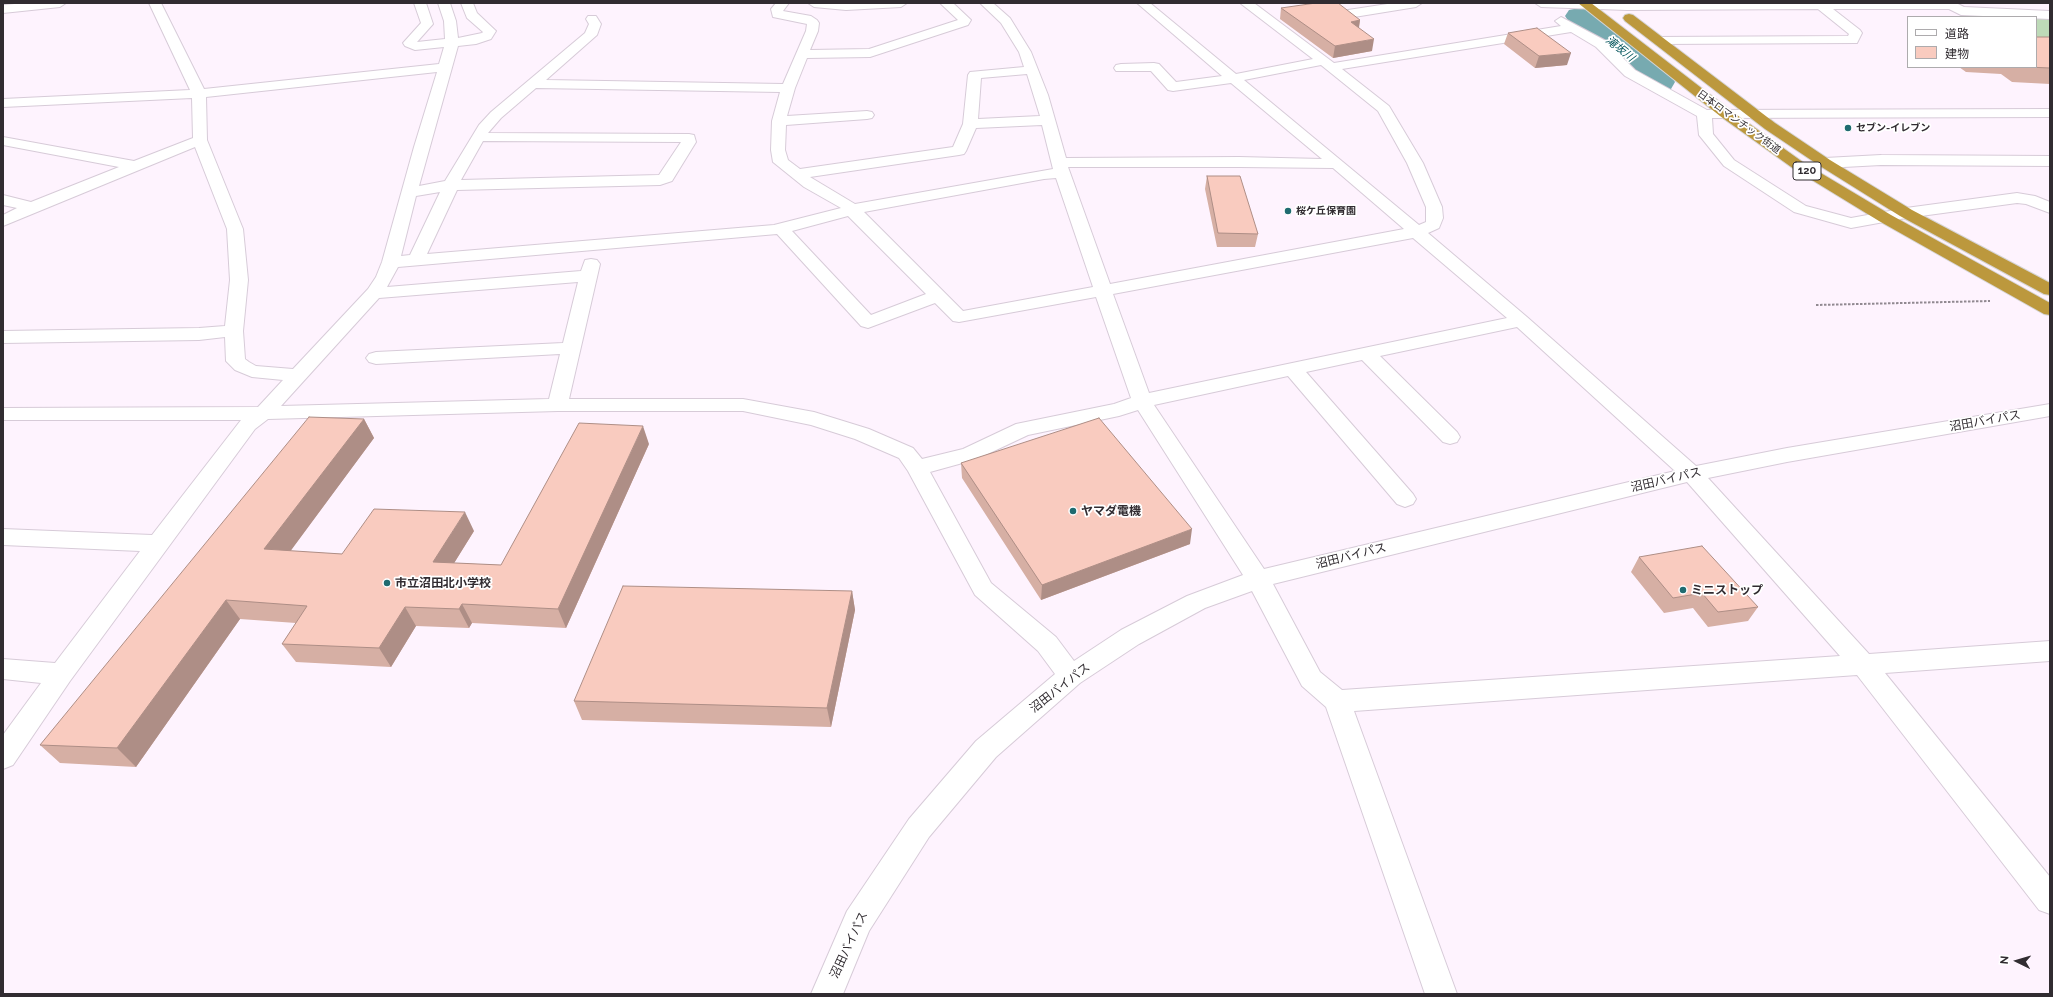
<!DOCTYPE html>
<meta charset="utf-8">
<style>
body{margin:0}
#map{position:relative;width:2053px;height:997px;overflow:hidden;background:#fef3fe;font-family:Raleway,"Noto Sans JP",sans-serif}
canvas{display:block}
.frame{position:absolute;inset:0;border:4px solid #312c31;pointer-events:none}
.legend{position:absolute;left:1907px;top:16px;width:130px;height:52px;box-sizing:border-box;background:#fff;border:1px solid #adabad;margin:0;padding:5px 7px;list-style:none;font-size:12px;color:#312c31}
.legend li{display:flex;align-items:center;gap:8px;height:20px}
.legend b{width:20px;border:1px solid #adabad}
.north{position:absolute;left:1997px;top:941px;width:40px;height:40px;-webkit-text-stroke:3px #fff;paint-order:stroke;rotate:275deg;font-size:11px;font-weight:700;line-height:16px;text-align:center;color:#312c31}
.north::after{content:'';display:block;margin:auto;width:14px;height:18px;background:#312c31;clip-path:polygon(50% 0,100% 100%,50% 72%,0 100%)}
</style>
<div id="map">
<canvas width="2053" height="997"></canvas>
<div class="frame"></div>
<ul class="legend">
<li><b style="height:5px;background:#fff"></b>道路</li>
<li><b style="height:11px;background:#f9cbbf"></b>建物</li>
</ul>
<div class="north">N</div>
</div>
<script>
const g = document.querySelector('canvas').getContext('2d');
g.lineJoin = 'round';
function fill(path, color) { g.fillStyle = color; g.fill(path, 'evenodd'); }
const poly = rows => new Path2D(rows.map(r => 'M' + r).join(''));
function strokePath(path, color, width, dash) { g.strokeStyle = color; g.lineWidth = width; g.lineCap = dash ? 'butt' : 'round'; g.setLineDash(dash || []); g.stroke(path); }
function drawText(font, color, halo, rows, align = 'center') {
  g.font = font + ' Raleway,"Noto Sans JP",sans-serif'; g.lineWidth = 3.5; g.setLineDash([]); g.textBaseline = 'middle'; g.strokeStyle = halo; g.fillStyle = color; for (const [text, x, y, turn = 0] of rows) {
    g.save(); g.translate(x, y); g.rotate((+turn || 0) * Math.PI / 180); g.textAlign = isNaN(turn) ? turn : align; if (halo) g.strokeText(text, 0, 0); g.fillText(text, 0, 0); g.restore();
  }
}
const green = poly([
 [1968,14,2050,17,2050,41,2036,40,2036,17,1973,17]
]);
const river = poly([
 [1579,8,1589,10,1671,75,1675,82,1671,89,1660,91,1649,89,1569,22,1565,16,1569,10,1579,8]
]);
const path = poly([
 [1816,305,1990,301]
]);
const minor = poly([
 [26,3,66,3,60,7,3,13,3,5,26,3],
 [149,3,161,3,204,89,439,64,444,47,415,50,405,46,403,43,421,23,414,3,426,3,433,24,417,42,445,39,444,21,438,3,450,3,456,21,458,38,482,33,483,32,467,18,461,3,473,3,477,13,496,31,491,39,476,44,458,46,419,186,445,181,479,125,491,112,585,33,589,24,586,19,588,16,596,16,601,24,597,35,546,80,783,84,806,31,807,24,773,17,771,9,776,3,789,3,783,11,811,16,817,20,819,23,818,31,810,50,869,49,958,20,940,3,953,3,971,20,968,25,870,57,807,58,795,88,787,116,867,111,872,112,874,115,872,118,867,119,786,125,785,150,788,160,800,169,953,147,963,124,968,75,970,72,1024,67,1019,52,1001,23,980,3,993,3,1010,18,1031,52,1048,95,1066,158,1239,157,1322,159,1231,83,1173,91,1168,90,1151,71,1116,71,1114,68,1116,65,1121,64,1154,63,1159,64,1176,82,1222,76,1137,3,1150,3,1236,74,1313,59,1240,3,1254,3,1334,63,1561,26,1555,21,1561,17,1606,41,1635,70,1707,110,2050,109,2050,117,1712,118,1713,134,1734,160,1806,206,1851,218,1906,208,2017,193,2035,196,2050,202,2050,213,2026,204,2017,203,1906,218,1851,228,1794,212,1724,166,1699,135,1697,116,1625,76,1596,47,1571,32,1342,69,1389,106,1423,163,1442,207,1443,218,1439,228,1428,233,1527,317,1696,466,1787,448,2050,404,2050,416,1787,462,1708,478,1869,654,2050,641,2050,661,1885,673,2050,877,2050,914,2039,910,1857,675,1354,711,1457,994,1425,994,1326,707,1302,686,1252,591,1205,608,1139,644,1080,683,996,757,929,837,869,931,843,994,811,994,847,911,909,819,976,741,1055,674,1038,651,975,595,908,471,899,458,855,439,811,425,743,411,558,411,268,419,255,429,70,681,13,765,3,769,3,735,41,683,3,679,3,659,55,663,140,551,3,545,3,529,152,535,241,420,3,420,3,408,258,407,283,380,252,377,235,370,226,361,225,337,199,340,3,343,3,331,199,328,225,326,230,280,227,229,195,147,3,226,3,215,17,208,3,205,3,195,31,202,119,167,3,145,3,137,134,161,193,138,192,98,3,107,3,99,190,90,149,3],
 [1321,65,1378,111,1407,163,1426,207,1426,222,1419,225,1244,80,1321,65],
 [437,72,414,147,382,262,376,277,368,289,293,369,256,366,249,362,245,359,243,331,248,280,243,229,207,140,206,97,437,72],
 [1027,74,1040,116,978,119,981,78,1027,74],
 [536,88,780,92,772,121,771,150,773,162,804,187,841,208,774,225,427,254,457,190,660,185,672,181,696,142,694,135,689,134,488,133,501,118,536,88],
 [1042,125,1053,169,855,204,810,177,959,155,964,154,966,151,976,128,1042,125],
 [483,141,681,142,659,175,461,180,483,141],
 [1068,167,1239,167,1333,168,1404,229,1110,284,1068,167],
 [1056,178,1093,287,963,311,864,212,1044,179,1056,178],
 [440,192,410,255,401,256,416,196,440,192],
 [848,216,926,294,871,315,792,231,848,216],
 [777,234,861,326,868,328,935,303,953,321,959,322,1096,297,1131,398,1114,404,1016,424,963,449,922,459,913,448,869,429,814,412,743,399,569,399,600,264,597,260,591,259,585,260,581,271,387,287,398,267,777,234],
 [1413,238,1507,318,1149,393,1113,294,1413,238],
 [578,282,563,343,376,352,369,354,366,358,369,362,376,364,560,354,549,399,281,406,379,298,578,282],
 [1517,327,1675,471,1264,569,1154,405,1288,376,1397,504,1405,507,1413,504,1416,499,1413,494,1306,372,1362,360,1443,442,1450,444,1457,442,1460,437,1457,432,1380,356,1517,327],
 [1138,410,1243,575,1187,596,1121,630,1074,661,1056,637,991,583,930,472,977,459,1028,435,1119,416,1138,410],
 [1687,482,1840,656,1342,690,1320,672,1273,584,1687,482],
 [808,3,907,3,901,7,846,10,814,7,808,3],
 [1394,3,1422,3,1416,7,1348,18,1342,14,1348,10,1394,3],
 [1535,3,1956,3,1964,7,2050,11,2050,19,1961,15,1949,9,1833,9,1860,30,1862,33,1857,43,1658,44,1652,40,1654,37,1848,36,1849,34,1818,9,1627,10,1541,7,1535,3],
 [1881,155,2050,156,2050,166,1881,165,1825,168,1820,166,1817,163,1820,160,1825,158,1881,155]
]);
const highway = poly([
 [1578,3,1591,3,1730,110,1804,163,1891,215,2050,303,2050,315,2044,314,1879,221,1794,169,1720,116,1578,3],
 [1629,14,1633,15,1775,123,1830,160,1912,210,2050,283,2050,295,2044,294,1900,216,1820,166,1765,129,1625,21,1623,18,1625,15,1629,14]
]);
const wall = poly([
 [1281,8,1360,20,1359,28,1372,51,1333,58,1280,19],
 [1508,33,1567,65,1535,68,1504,44],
 [2050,37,2050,84,2012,82,2001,74,1966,72,1959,67,2036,67],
 [1207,176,1258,234,1255,247,1217,247,1205,189],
 [364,419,374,438,290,551,342,554,474,531,454,563,501,565,649,444,566,628,472,623,469,628,416,626,391,667,296,662,282,644,296,623,240,619,136,767,60,763,40,745],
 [961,463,1190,544,1041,600,962,478],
 [1639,557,1758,607,1748,621,1708,627,1693,608,1664,613,1631,572],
 [852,591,855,610,831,727,582,720,574,701]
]);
const shadedWall = poly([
 [1360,20,1358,32,1351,22],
 [1374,39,1372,51,1333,58,1335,46],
 [1571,53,1567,65,1535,68,1539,56],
 [364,419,374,438,278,568,264,549],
 [643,426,649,444,566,628,558,609],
 [465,512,474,531,443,581,433,562],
 [1192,529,1190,544,1041,600,1042,585],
 [852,591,855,610,831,727,827,708],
 [226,600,240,619,136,767,117,748],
 [462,604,472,623,469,628,459,609],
 [405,607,416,626,391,667,379,648]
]);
const building = poly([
 [1316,3,1338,3,1360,20,1351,22,1374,39,1335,46,1281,8,1316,3],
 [1537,28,1571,53,1539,56,1508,33,1537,28],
 [2036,37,2050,37,2050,68,2027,67,2036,67,2036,37],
 [1207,176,1240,176,1258,234,1218,233,1207,176],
 [309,417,364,419,264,549,342,554,374,509,465,512,433,562,501,565,579,423,643,426,558,609,462,604,459,609,405,607,379,648,282,644,307,606,226,600,117,748,40,745,309,417],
 [1099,418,1192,529,1042,585,961,463,1099,418],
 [1702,546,1758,607,1718,612,1702,593,1673,598,1639,557,1702,546],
 [623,586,852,591,827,708,574,701,623,586]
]);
const markers = [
 [1848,128,4,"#1f6b70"],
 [1288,211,4,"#1f6b70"],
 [1073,511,4,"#1f6b70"],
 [387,583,4,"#1f6b70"],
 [1683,590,4,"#1f6b70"]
];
const farStreetnames = [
 ["日本ロマンチック街道",1739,122,36]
];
const farPoinames = [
 ["セブン-イレブン",1856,128],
 ["桜ケ丘保育園",1296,211]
];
const farWaternames = [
 ["滝坂川",1620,49,39]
];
const shields = [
 [1807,171,28]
];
const shieldNames = [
 ["120",1807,171]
];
const streetNames = [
 ["沼田バイパス",1985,421,-10],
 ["沼田バイパス",1666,480,-13],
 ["沼田バイパス",1351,556,-14],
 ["沼田バイパス",1060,688,-38],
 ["沼田バイパス",849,945,-65]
];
const poiNames = [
 ["ヤマダ電機",1081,511],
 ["市立沼田北小学校",395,583],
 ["ミニストップ",1691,590]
];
fill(green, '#bddab8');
fill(river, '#77aab0');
strokePath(minor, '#d7cbd8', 2);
strokePath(highway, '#d6d5d6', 2);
strokePath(path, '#918991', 2, [2.5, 1.5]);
fill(minor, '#fff');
fill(highway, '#bc983d');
fill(wall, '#d6afa4');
fill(shadedWall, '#ae8e86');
fill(building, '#f9cbbf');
strokePath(building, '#ae8e86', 1);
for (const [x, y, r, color] of markers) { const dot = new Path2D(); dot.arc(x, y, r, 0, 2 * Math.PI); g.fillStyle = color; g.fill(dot); strokePath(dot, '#fff', 1.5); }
drawText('10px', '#312c31', '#fff', farStreetnames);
drawText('bold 10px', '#312c31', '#fff', farPoinames, 'left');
drawText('italic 11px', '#005259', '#fff', farWaternames);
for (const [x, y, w] of shields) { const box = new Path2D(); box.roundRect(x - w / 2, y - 9, w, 18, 3); g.fillStyle = '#fff'; g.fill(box); strokePath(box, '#312c31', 1); }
drawText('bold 11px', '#312c31', null, shieldNames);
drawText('12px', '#312c31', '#fff', streetNames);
drawText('bold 12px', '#312c31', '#fff', poiNames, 'left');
</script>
